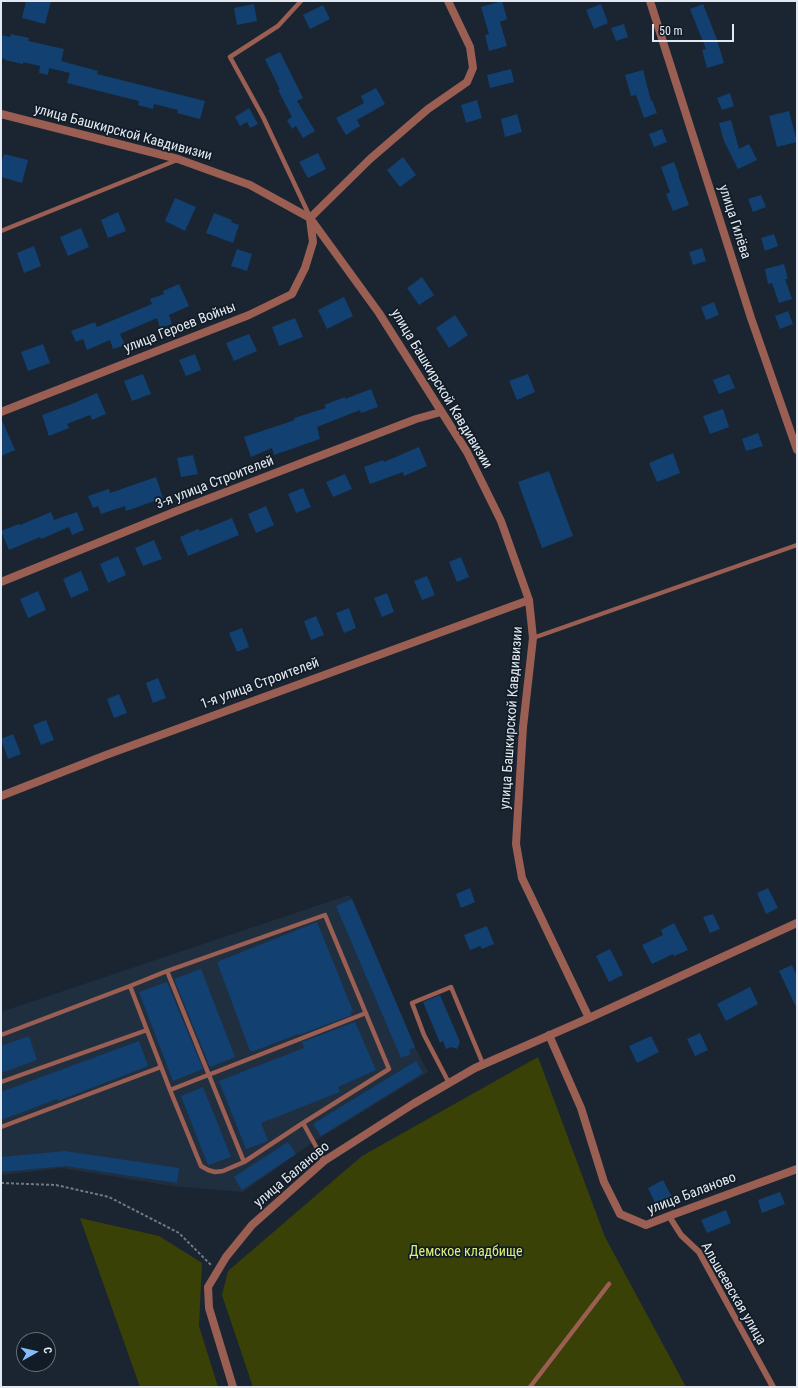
<!DOCTYPE html>
<meta charset="utf-8">
<style>
body{margin:0}
#map{position:relative;width:798px;height:1388px;overflow:hidden;background:#1b2531;font-family:"Roboto Condensed",sans-serif}
canvas{display:block}
.frame{position:absolute;inset:0;border:2px solid #e2e9f2;pointer-events:none}
.north{position:absolute;left:16px;top:1332px;width:40px;height:40px;box-sizing:border-box;background:#121c27;border:1px solid #656e78;border-radius:50%;rotate:82deg;font-size:11px;font-weight:700;line-height:16px;text-align:center;color:#e2e9f2}
.north::after{content:'';display:block;margin:auto;width:14px;height:18px;background:#84bcfb;clip-path:polygon(50% 0,100% 100%,50% 72%,0 100%)}
.scale{position:absolute;left:652px;top:24px;width:82px;height:18px;box-sizing:border-box;border:2px solid #e2e9f2;border-top:0;padding-left:5px;font-size:12px;line-height:14px;white-space:nowrap;color:#e2e9f2;-webkit-text-stroke:3px #121c27;paint-order:stroke}
</style>
<div id="map">
<canvas width="798" height="1388"></canvas>
<div class="frame"></div>
<div class="north">С</div>
<div class="scale">50 m</div>
</div>
<script>
const g = document.querySelector('canvas').getContext('2d');
g.lineJoin = 'round';
function fill(path, color) { g.fillStyle = color; g.fill(path, 'evenodd'); }
const poly = rows => new Path2D(rows.map(r => 'M' + r).join(''));
function strokePath(path, color, width, dash) { g.strokeStyle = color; g.lineWidth = width; g.lineCap = dash ? 'butt' : 'round'; g.setLineDash(dash || []); g.stroke(path); }
function drawText(font, color, halo, rows, align = 'center') {
  g.font = font + ' "Roboto Condensed",sans-serif'; g.lineWidth = 3.5; g.setLineDash([]); g.textBaseline = 'middle'; g.strokeStyle = halo; g.fillStyle = color; for (const [text, x, y, turn = 0] of rows) {
    g.save(); g.translate(x, y); g.rotate((+turn || 0) * Math.PI / 180); g.textAlign = isNaN(turn) ? turn : align; if (halo) g.strokeText(text, 0, 0); g.fillText(text, 0, 0); g.restore();
  }
}
const built = poly([
 [349,895,352,899,415,1047,428,1072,313,1142,243,1192,173,1186,62,1168,1,1175,1,1012]
]);
const green = poly([
 [538,1057,605,1237,686,1387,253,1387,222,1295,228,1271,362,1156],
 [80,1218,159,1236,202,1263,199,1326,218,1387,140,1387]
]);
const building = poly([
 [26,1,51,1,45,24,22,18],
 [502,1,507,19,500,22,507,46,489,51,485,35,489,34,481,7],
 [254,4,257,21,237,25,234,8],
 [601,4,608,23,594,29,586,10],
 [703,4,716,37,724,63,707,68,702,50,706,49,690,9],
 [323,5,330,19,310,29,303,15],
 [624,24,628,37,616,41,611,28],
 [11,34,29,38,28,41,64,49,61,61,98,71,97,74,205,101,200,119,177,113,178,110,154,104,153,109,138,105,139,101,67,83,70,73,49,68,48,75,39,73,40,66,23,62,23,64,5,60,5,59,1,58,1,35,10,37],
 [280,52,303,98,297,101,315,131,303,138,296,126,292,129,287,120,292,117,278,90,280,90,265,59],
 [511,69,514,82,490,88,487,75],
 [643,70,651,101,652,100,657,113,644,118,636,95,631,96,625,75],
 [376,88,385,104,357,120,360,126,346,135,336,118,364,103,361,96],
 [730,93,734,106,722,110,717,98],
 [477,100,482,118,466,123,461,105],
 [249,108,258,124,250,128,247,122,240,126,235,117],
 [789,111,797,142,777,147,769,116],
 [517,114,522,132,505,137,501,119],
 [731,120,739,149,749,144,757,160,738,169,724,141,719,123],
 [662,129,667,142,654,147,649,134],
 [318,153,326,169,308,178,299,162],
 [4,154,28,160,22,183,1,177,1,164],
 [403,157,416,175,400,187,387,170],
 [674,162,679,175,678,175,689,205,673,211,666,194,670,192,661,167],
 [761,195,766,207,753,212,748,199],
 [175,198,196,207,185,231,165,221],
 [118,212,126,231,108,238,101,220],
 [214,213,232,220,231,222,239,225,233,243,206,233],
 [81,228,89,247,68,256,60,237],
 [774,234,778,246,765,251,761,238],
 [34,246,41,266,24,273,17,253],
 [702,248,706,261,693,265,689,252],
 [237,249,252,254,247,271,231,266],
 [784,264,788,279,785,279,792,299,779,303,772,283,768,284,765,269],
 [422,277,434,295,419,305,407,288],
 [179,284,189,306,169,315,172,324,160,328,157,318,120,334,125,345,113,349,110,340,87,350,83,339,76,342,71,331,95,322,97,327,152,304,150,299,164,294,163,291],
 [344,297,353,316,327,329,318,310],
 [714,302,719,315,706,320,701,307],
 [788,311,793,324,780,329,775,316],
 [455,315,468,335,449,348,436,328],
 [295,318,303,337,279,346,272,327],
 [249,334,257,351,234,361,226,343],
 [43,344,50,363,28,371,21,352],
 [195,354,201,370,186,376,179,360],
 [143,374,151,394,132,401,124,381],
 [528,374,535,392,517,400,509,381],
 [729,374,735,388,719,394,713,380],
 [371,389,378,407,361,413,360,410,317,427,320,439,274,455,272,448,251,457,244,437,295,420,294,418,326,408,324,405,345,397,345,399],
 [97,393,106,414,92,420,90,415,67,424,69,428,49,436,42,415,74,403],
 [723,409,729,427,710,434,703,416],
 [1,418,15,450,1,456],
 [758,433,763,446,746,451,742,439],
 [419,447,427,466,404,476,403,472,370,484,364,467,383,460,384,462],
 [673,453,680,473,657,482,649,463],
 [193,455,198,474,181,477,177,458],
 [549,471,573,536,542,548,518,482],
 [345,474,352,489,333,497,326,482],
 [156,477,163,498,126,511,125,506,101,514,98,506,93,508,88,496,109,489,110,493],
 [303,488,311,507,296,513,288,494],
 [266,506,274,525,256,533,248,514],
 [51,512,54,520,77,512,84,530,72,535,69,527,41,539,40,537,9,550,1,531,19,524,20,525],
 [232,518,239,535,188,556,180,537,198,529,200,531],
 [154,540,162,559,143,566,135,548],
 [118,556,126,575,108,583,100,564],
 [461,557,469,577,457,582,449,562],
 [81,571,89,590,71,598,63,579],
 [427,576,435,595,422,600,414,581],
 [38,591,46,610,28,618,20,599],
 [387,593,394,612,382,617,374,598],
 [349,608,356,628,344,633,336,613],
 [316,616,324,635,311,640,304,621],
 [242,628,249,647,237,652,229,633],
 [158,678,166,698,153,703,146,683],
 [119,694,127,713,114,718,107,699],
 [46,720,54,740,41,745,33,725],
 [13,734,21,754,8,759,1,739],
 [470,888,475,902,461,908,456,894],
 [768,888,778,908,766,914,757,893],
 [352,899,415,1047,409,1050,411,1054,401,1058,336,906],
 [713,914,720,929,710,933,703,917],
 [317,922,353,1011,350,1012,352,1015,299,1035,298,1034,254,1051,250,1051,217,962],
 [674,923,688,950,674,956,673,954,652,964,642,945,663,935,661,930],
 [487,926,494,944,482,949,480,946,470,950,464,935],
 [610,949,623,975,609,982,596,956],
 [792,965,797,976,797,1009,779,971],
 [201,969,235,1057,210,1067,174,979],
 [167,982,203,1069,173,1081,139,992],
 [750,987,758,1004,726,1021,717,1004],
 [440,995,460,1042,457,1049,451,1047,446,1049,443,1041,440,1043,423,1002],
 [355,1022,376,1070,338,1087,340,1092,261,1123,268,1141,246,1149,219,1081,304,1048,302,1042],
 [700,1033,708,1050,695,1056,687,1039],
 [29,1036,37,1060,1,1073,1,1046],
 [651,1036,659,1052,637,1063,629,1046],
 [139,1041,148,1066,58,1101,57,1099,1,1120,1,1092],
 [416,1061,423,1073,321,1136,313,1124],
 [203,1087,231,1157,208,1165,181,1096],
 [288,1142,296,1154,242,1190,234,1177],
 [65,1151,179,1168,177,1183,66,1166,1,1172,1,1157],
 [663,1180,672,1197,656,1205,648,1188],
 [780,1192,785,1204,762,1213,758,1200],
 [726,1210,731,1223,707,1233,701,1220]
]);
const path = poly([
 [1,1183,56,1185,109,1197,179,1233,211,1265]
]);
const service = poly([
 [301,1,278,26,230,57,263,117,310,217],
 [1,231,177,160],
 [533,638,797,545],
 [167,971,130,986,170,1090],
 [1,1035,130,986],
 [1,1082,147,1030],
 [449,1083,424,1035,412,1003,451,987,483,1064],
 [303,1123,244,1162,167,971,325,915,389,1069,303,1123,324,1161],
 [1,1127,161,1067],
 [244,1162,223,1171,215,1172,208,1170,201,1166,170,1090,366,1013],
 [530,1387,609,1284]
]);
const pedestrian = poly([
 [669,1216,681,1235,699,1252,773,1387]
]);
const minor = poly([
 [650,1,751,318,797,450],
 [1,114,178,159,250,185,310,218,379,313,467,452,501,521,529,600,533,638,523,727,516,844,522,878,589,1018],
 [310,218,370,159,428,109,467,82,473,68,470,47,448,1],
 [1,412,249,315,292,294,305,268,313,242,310,219],
 [1,582,179,510,416,419,441,412],
 [1,796,106,755,529,600],
 [549,1035,581,1108,604,1182,620,1214,646,1225,669,1216,797,1169],
 [233,1387,209,1308,208,1287,226,1257,252,1225,324,1161,413,1104,475,1068,589,1018,797,923]
]);
const streetNames = [
 ["улица Башкирской Кавдивизии",123,133,15],
 ["улица Гилёва",734,222,72],
 ["улица Героев Войны",180,328,-21],
 ["улица Башкирской Кавдивизии",441,389,59],
 ["3-я улица Строителей",215,483,-21],
 ["1-я улица Строителей",260,684,-20],
 ["улица Башкирской Кавдивизии",512,718,-86],
 ["улица Баланово",292,1175,-40],
 ["улица Баланово",692,1194,-21],
 ["Альшеевская улица",733,1294,60]
];
const parkNames = [
 ["Демское кладбище",466,1252]
];
fill(built, '#202f40');
fill(green, '#3a4106');
fill(building, '#114071');
strokePath(path, '#707983', 2, [3, 2]);
strokePath(service, '#9a5f52', 4.5);
strokePath(pedestrian, '#9a5f52', 6);
strokePath(minor, '#9a5f52', 8);
drawText('14px', '#e2e9f2', '#121c27', streetNames);
drawText('14px', '#ddf073', '#121c27', parkNames);
</script>
